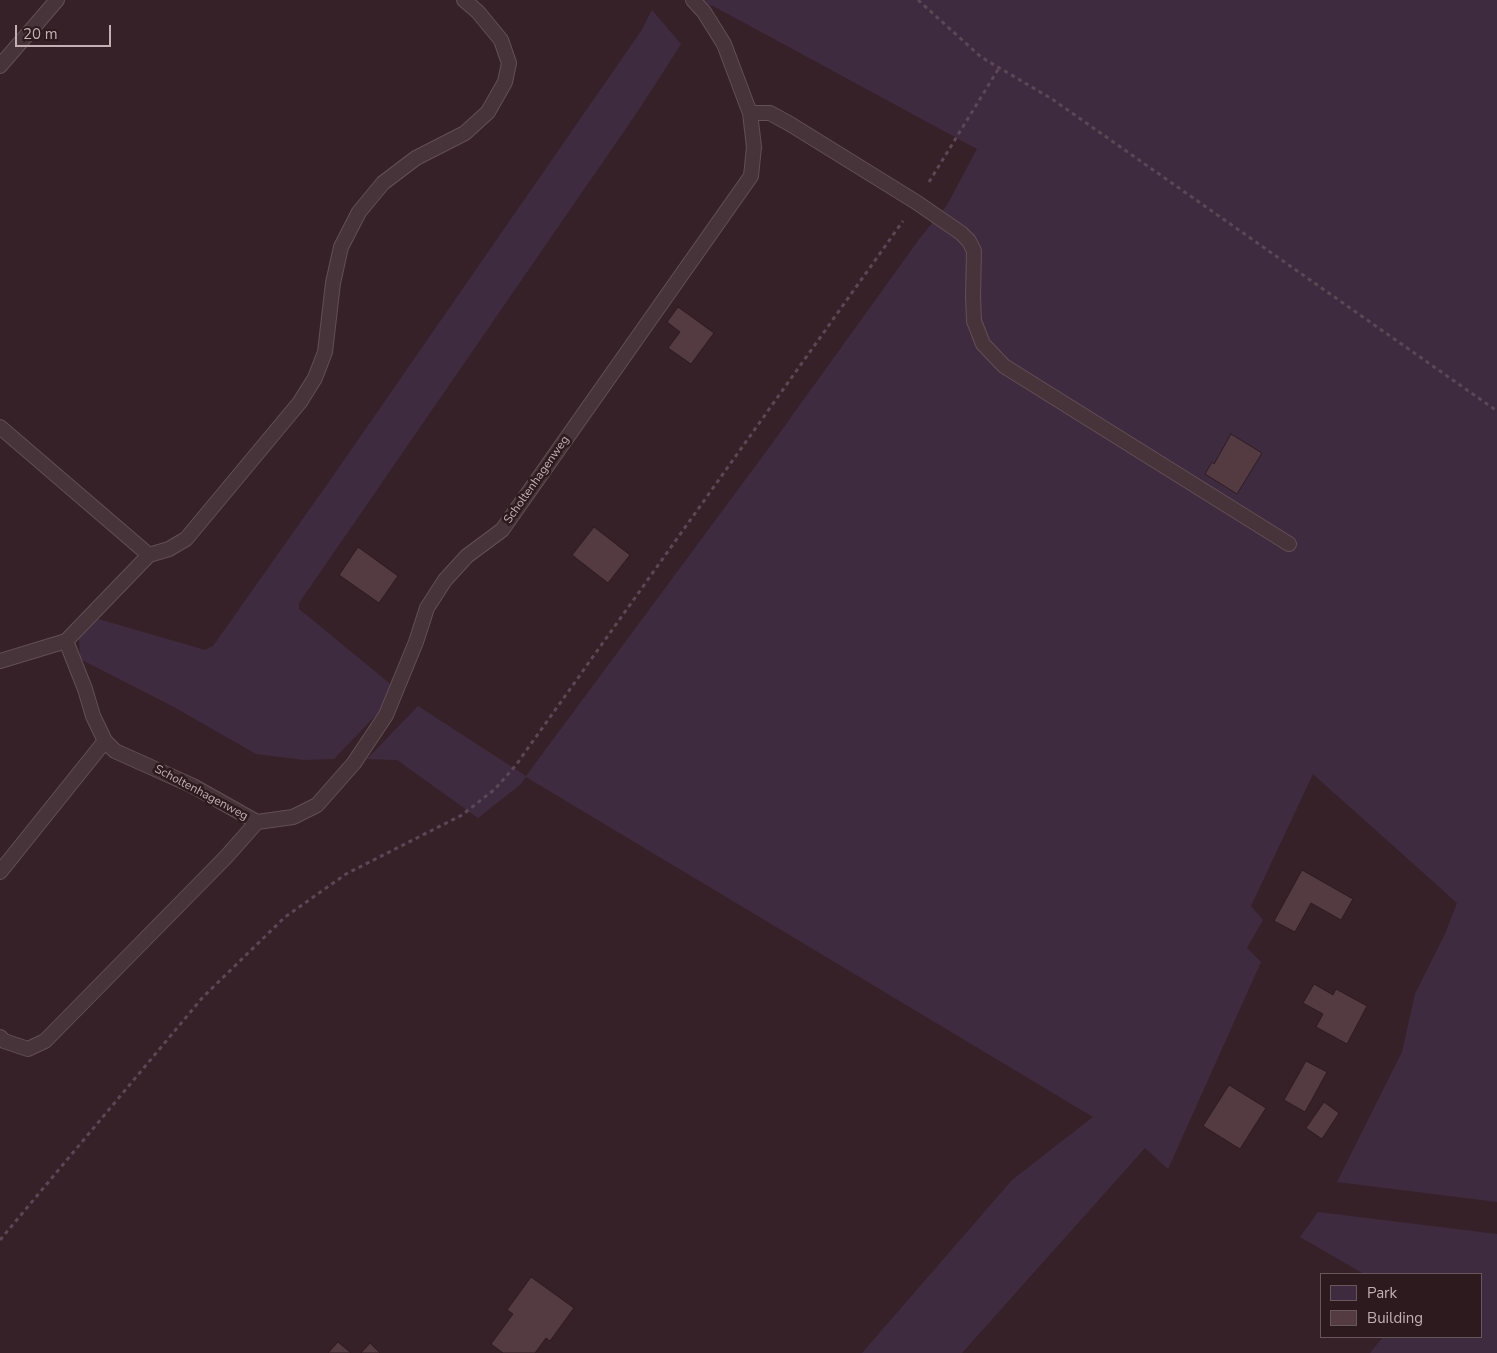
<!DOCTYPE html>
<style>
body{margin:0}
#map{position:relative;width:1497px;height:1353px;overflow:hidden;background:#372128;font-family:"Nunito Sans",sans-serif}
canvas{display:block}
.legend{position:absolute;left:1320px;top:1273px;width:162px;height:65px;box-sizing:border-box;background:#2c1a1f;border:1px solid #69565b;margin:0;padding:6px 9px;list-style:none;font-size:15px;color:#c4afb4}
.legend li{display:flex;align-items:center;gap:10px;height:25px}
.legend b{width:25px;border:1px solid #69565b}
.scale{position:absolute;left:15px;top:25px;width:96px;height:22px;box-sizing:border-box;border:2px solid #c4afb4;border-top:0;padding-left:6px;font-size:15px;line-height:18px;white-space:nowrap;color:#c4afb4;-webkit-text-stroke:4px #2c1a1f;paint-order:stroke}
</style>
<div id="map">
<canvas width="1497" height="1353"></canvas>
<ul class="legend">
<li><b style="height:14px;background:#3f2b3f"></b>Park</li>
<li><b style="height:14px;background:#543b42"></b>Building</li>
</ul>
<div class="scale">20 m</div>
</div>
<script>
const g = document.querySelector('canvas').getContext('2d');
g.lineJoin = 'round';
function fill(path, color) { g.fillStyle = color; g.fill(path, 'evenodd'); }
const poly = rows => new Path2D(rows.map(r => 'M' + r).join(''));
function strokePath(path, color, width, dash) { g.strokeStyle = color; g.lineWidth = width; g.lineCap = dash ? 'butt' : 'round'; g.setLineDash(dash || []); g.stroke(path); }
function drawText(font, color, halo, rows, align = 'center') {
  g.font = font + ' "Nunito Sans",sans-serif'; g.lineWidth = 5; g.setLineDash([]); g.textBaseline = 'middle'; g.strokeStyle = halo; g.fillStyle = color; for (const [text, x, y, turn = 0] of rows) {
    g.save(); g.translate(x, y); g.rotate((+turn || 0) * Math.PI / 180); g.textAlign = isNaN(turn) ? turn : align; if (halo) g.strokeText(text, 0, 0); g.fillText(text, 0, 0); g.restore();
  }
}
const green = poly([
 [692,0,1497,0,1497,1202,1337,1182,1402,1052,1415,994,1445,934,1457,903,1313,774,1251,906,1263,920,1247,948,1261,962,1168,1169,1145,1148,962,1353,862,1353,1012,1180,1093,1117,526,777,521,784,478,818,397,760,367,759,418,706,526,776,771,445,920,238,947,205,977,149,715,7,710,5,698,6],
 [652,10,681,44,640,108,299,603,299,609,399,691,334,759,304,760,256,754,172,706,80,659,79,635,95,618,205,650,213,646,333,476,641,31],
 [1318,1212,1497,1234,1497,1353,1370,1353,1383,1337,1481,1337,1481,1274,1364,1274,1300,1237]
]);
const building = poly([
 [678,307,714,333,691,364,668,348,680,332,667,322,678,307],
 [1231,434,1262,453,1237,494,1205,474,1212,462,1214,464,1231,434],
 [594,527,630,555,608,583,572,555,594,527],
 [358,547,398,576,379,603,339,575,358,547],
 [1302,870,1353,899,1341,920,1311,903,1295,932,1274,921,1302,870],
 [1314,984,1333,995,1336,989,1367,1006,1347,1044,1316,1027,1323,1014,1303,1003,1314,984],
 [1306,1061,1327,1072,1305,1112,1284,1100,1306,1061],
 [1229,1085,1266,1108,1240,1149,1203,1126,1229,1085],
 [1324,1102,1339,1113,1322,1139,1306,1128,1324,1102],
 [531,1277,574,1308,550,1341,546,1338,535,1353,503,1353,491,1344,513,1314,507,1310,531,1277],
 [338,1342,351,1353,328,1353,338,1342],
 [370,1343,380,1353,361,1353,370,1343]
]);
const path = poly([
 [918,0,981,57,1052,99,1497,411],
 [929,182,999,68],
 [0,1240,203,997,285,917,346,874,462,815,495,789,516,765,903,221]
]);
const lane = poly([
 [0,66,57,0],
 [750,113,770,113,790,124,916,202,961,233,969,241,974,251,973,296,974,321,983,344,1004,366,1289,544],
 [0,427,149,555],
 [66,641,85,689,93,716,105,741,115,751,193,786,257,822,293,817,317,805,354,763,386,715,416,642,427,608,445,580,467,556,502,530,751,176,754,147,750,113,724,44,704,12,693,0],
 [0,661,66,641,149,555,169,549,186,539,300,402,315,378,325,352,333,283,341,247,359,212,383,183,416,158,465,133,488,112,505,82,509,63,501,40,478,12,464,0],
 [0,872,105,741],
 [0,1037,4,1041,28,1049,45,1041,226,857,257,822]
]);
const streetNames = [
 ["Scholtenhagenweg",537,480,-55],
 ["Scholtenhagenweg",201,793,28]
];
fill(green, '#3f2b3f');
fill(building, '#543b42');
strokePath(building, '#2e1c21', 1);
strokePath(lane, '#624f54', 16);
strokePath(path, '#5c4756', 3, [4, 4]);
strokePath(lane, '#47343a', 14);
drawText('12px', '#c4afb4', '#2c1a1f', streetNames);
</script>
